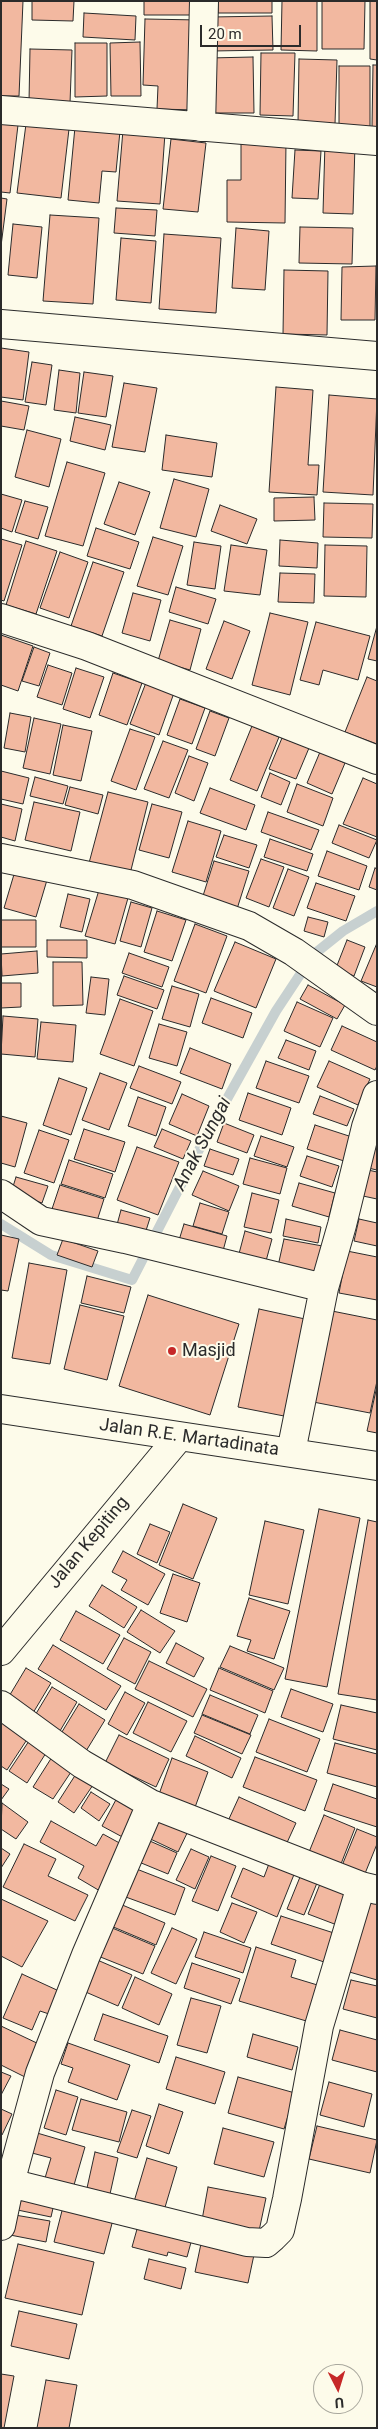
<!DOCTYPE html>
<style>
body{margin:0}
#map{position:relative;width:378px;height:2429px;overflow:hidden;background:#fdfbea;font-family:Roboto,sans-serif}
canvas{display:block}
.frame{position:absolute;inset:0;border:2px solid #2b2b2b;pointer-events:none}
.north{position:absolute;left:313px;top:2364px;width:50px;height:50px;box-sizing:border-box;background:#fdfbea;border:1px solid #a9a89e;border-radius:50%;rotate:175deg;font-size:14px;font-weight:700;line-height:20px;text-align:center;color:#2b2b2b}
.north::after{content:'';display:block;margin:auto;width:18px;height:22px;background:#c62828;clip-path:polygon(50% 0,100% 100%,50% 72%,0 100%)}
.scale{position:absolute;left:200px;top:25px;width:101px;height:22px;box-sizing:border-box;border:2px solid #2b2b2b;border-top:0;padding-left:6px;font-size:15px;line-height:18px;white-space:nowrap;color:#2b2b2b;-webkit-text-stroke:4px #fdfbea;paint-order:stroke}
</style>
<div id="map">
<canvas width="378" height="2429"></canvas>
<div class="frame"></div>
<div class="north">U</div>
<div class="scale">20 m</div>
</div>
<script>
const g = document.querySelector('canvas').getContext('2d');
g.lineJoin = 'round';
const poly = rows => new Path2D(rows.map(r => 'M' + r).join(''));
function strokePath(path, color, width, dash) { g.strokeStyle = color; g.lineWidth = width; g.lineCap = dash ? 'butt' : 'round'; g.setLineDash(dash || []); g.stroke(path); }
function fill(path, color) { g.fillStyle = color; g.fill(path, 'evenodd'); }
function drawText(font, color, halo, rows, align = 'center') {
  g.font = font + ' Roboto,sans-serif'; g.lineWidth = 4; g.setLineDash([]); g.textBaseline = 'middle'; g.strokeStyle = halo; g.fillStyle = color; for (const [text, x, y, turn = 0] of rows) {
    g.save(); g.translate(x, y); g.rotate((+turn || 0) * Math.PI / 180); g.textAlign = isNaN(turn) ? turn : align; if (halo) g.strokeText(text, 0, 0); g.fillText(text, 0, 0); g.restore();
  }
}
const stream = poly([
 [1,1224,51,1255,132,1280,203,1142,276,1011,313,955,343,931,377,911]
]);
const building = poly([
 [1,1,23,1,19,96,1,96,1,1],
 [32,1,74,1,73,21,32,20,32,1],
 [144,1,196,1,196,15,144,15,144,1],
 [218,1,272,1,272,13,218,13,218,1],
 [282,1,317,1,317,51,281,50,282,1],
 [322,1,365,1,364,49,322,49,322,1],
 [370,1,377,1,377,60,370,59,370,1],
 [84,13,136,16,135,40,83,37,84,13],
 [272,16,273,50,212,51,211,17,272,16],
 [145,19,199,20,197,110,157,109,158,86,143,85,145,19],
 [140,42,141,96,111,96,110,43,140,42],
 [75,43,107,43,107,96,75,97,75,43],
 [30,49,72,50,70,103,29,102,30,49],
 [261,53,295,53,293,116,260,115,261,53],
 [253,57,254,113,210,113,209,58,253,57],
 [299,59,337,60,335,124,298,123,299,59],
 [373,65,377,65,377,127,372,127,373,65],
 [339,66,370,66,370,127,339,127,339,66],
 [1,123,18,125,10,193,1,192,1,123],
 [26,124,69,129,61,198,17,193,26,124],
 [75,127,120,131,116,172,102,171,99,203,68,200,75,127],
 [123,130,165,133,160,204,117,201,123,130],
 [171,139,206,143,198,212,163,209,171,139],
 [241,141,286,142,285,223,227,222,227,180,241,180,241,141],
 [325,143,355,144,353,214,323,213,325,143],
 [295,150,321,151,318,199,292,198,295,150],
 [1,198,7,199,1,246,1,198],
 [116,208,157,210,155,236,114,233,116,208],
 [50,215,99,218,93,304,43,301,50,215],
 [13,224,42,227,37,278,8,275,13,224],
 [300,227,353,228,352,264,299,263,300,227],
 [236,228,269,231,265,290,232,288,236,228],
 [164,234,221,238,216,313,159,309,164,234],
 [121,238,156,241,151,303,116,300,121,238],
 [376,266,375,320,341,320,342,267,376,266],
 [284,270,328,271,327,335,283,334,284,270],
 [1,348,29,352,23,400,1,397,1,348],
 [32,362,52,365,46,405,25,402,32,362],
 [59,370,80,373,76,413,54,410,59,370],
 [84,372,113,376,106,417,78,413,84,372],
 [124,383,157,388,145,452,112,447,124,383],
 [276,387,313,390,308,465,319,465,317,495,269,492,276,387],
 [329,395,377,399,373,495,323,492,329,395],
 [1,401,29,406,24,430,1,426,1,401],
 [75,417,111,425,105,450,70,441,75,417],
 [27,430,61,439,49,487,15,477,27,430],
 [166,435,217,443,212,477,162,470,166,435],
 [67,462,105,473,83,546,45,536,67,462],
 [174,479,209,489,196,537,160,528,174,479],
 [119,482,150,492,135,535,104,524,119,482],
 [1,494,22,500,12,532,1,528,1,494],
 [314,497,315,520,274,521,274,498,314,497],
 [25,501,48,507,38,539,15,532,25,501],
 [324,503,373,504,372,538,323,537,324,503],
 [220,505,257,519,247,544,211,531,220,505],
 [96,528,139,542,130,569,87,556,96,528],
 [153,537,183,546,168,595,137,586,153,537],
 [1,539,22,545,4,601,1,600,1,539],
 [280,540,318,543,317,568,279,566,280,540],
 [26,541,57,551,36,614,6,605,26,541],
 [194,542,221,546,215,589,187,585,194,542],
 [231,545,267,550,260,595,224,591,231,545],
 [325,545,367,546,366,597,324,596,325,545],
 [60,552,88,562,69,618,40,608,60,552],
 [93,562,124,572,102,636,71,626,93,562],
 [280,573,315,574,314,603,278,602,280,573],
 [176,587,216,599,208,624,169,612,176,587],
 [133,593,161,600,150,641,122,633,133,593],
 [270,613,308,622,290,695,252,685,270,613],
 [170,620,201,629,190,670,158,661,170,620],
 [224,621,250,631,232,679,206,669,224,621],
 [316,622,370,636,358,680,323,670,319,685,300,680,316,622],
 [377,626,377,661,368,659,377,626],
 [1,635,33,646,18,691,1,685,1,635],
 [34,647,50,653,39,686,22,681,34,647],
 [48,665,72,673,62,705,37,697,48,665],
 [76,668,104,677,90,718,63,709,76,668],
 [113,673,142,683,127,725,99,715,113,673],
 [367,677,377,681,377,744,345,732,367,677],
 [147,680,175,690,159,735,130,724,147,680],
 [180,699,205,708,192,744,167,735,180,699],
 [210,711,229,718,215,756,196,749,210,711],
 [10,713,31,717,25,752,4,748,10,713],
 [34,718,61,724,50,774,23,768,34,718],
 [63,725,92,731,81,781,53,775,63,725],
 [252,726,279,737,257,791,230,780,252,726],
 [130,729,155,737,136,790,111,781,130,729],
 [282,738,309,748,296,779,269,769,282,738],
 [163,741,188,750,169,798,144,789,163,741],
 [320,752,345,763,332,794,307,783,320,752],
 [189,756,208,763,194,801,175,793,189,756],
 [1,771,29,778,23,804,1,799,1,771],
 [270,773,290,782,281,805,261,797,270,773],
 [35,777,68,786,63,804,30,796,35,777],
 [363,778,377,784,377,837,343,824,363,778],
 [297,784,333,798,323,826,287,812,297,784],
 [70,787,103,795,98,814,65,805,70,787],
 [210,788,255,805,246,830,200,813,210,788],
 [108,792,148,802,130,874,89,863,108,792],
 [34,802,80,812,71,851,25,840,34,802],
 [1,804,22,809,15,841,1,837,1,804],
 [152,804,182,812,169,858,139,850,152,804],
 [268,812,319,830,311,850,261,832,268,812],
 [188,821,221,831,206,882,172,872,188,821],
 [339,825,377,840,369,858,332,843,339,825],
 [224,835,257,845,249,868,216,857,224,835],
 [270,839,313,854,307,871,264,857,270,839],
 [327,851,367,866,359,890,318,876,327,851],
 [261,859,284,867,269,907,246,898,261,859],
 [214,861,249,871,237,909,202,899,214,861],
 [375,868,377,869,377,890,369,887,375,868],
 [288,869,309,877,294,916,273,908,288,869],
 [15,871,47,880,36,917,4,908,15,871],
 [316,883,355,896,346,921,307,908,316,883],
 [99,890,128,898,115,944,85,936,99,890],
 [68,894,90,899,82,932,60,927,68,894],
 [131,902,152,908,141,947,120,941,131,902],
 [157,911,186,920,172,961,144,952,157,911],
 [308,917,328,922,324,937,304,931,308,917],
 [1,920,36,920,36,947,1,947,1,920],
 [195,924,227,936,206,993,174,981,195,924],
 [47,940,87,940,87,958,47,957,47,940],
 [347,940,365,947,354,976,336,968,347,940],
 [235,942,276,959,256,1008,214,991,235,942],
 [377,943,377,987,361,981,377,943],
 [37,951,38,973,2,976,1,954,37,951],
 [129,953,169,967,162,987,122,973,129,953],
 [53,962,82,962,83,1005,53,1006,53,962],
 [124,976,164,990,157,1009,117,995,124,976],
 [91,977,109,979,105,1015,86,1013,91,977],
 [1,983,21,983,21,1007,1,1008,1,983],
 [308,985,345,1005,337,1019,300,999,308,985],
 [172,986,199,994,190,1027,162,1019,172,986],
 [211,998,252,1013,243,1038,202,1023,211,998],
 [120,999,153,1011,134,1066,100,1054,120,999],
 [297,1002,333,1018,320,1047,284,1031,297,1002],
 [3,1016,38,1019,35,1057,1,1054,3,1016],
 [41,1022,76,1025,73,1062,37,1059,41,1022],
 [159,1024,187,1032,177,1066,149,1058,159,1024],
 [342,1026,377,1042,377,1066,375,1070,331,1050,342,1026],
 [286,1040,316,1051,309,1070,278,1058,286,1040],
 [190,1048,231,1064,222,1089,180,1073,190,1048],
 [266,1061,309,1076,299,1103,256,1088,266,1061],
 [329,1061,370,1079,358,1105,317,1087,329,1061],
 [139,1066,181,1082,172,1104,130,1088,139,1066],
 [100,1073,127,1083,109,1130,82,1120,100,1073],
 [59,1078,87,1088,71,1135,43,1125,59,1078],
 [248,1093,291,1108,282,1135,239,1120,248,1093],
 [182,1094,209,1106,197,1136,169,1124,182,1094],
 [320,1096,354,1109,347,1126,313,1114,320,1096],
 [138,1097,166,1107,156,1136,128,1126,138,1097],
 [1,1116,27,1123,15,1167,1,1163,1,1116],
 [224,1123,254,1135,247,1153,217,1142,224,1123],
 [315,1125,352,1137,344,1161,307,1149,315,1125],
 [84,1129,125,1142,115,1172,74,1159,84,1129],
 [162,1129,191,1141,183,1159,154,1147,162,1129],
 [39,1130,69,1140,54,1183,24,1173,39,1130],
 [261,1136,294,1147,287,1167,254,1156,261,1136],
 [373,1146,377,1147,377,1170,368,1168,373,1146],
 [137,1147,179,1162,158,1215,117,1200,137,1147],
 [210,1149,239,1159,233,1175,204,1166,210,1149],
 [307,1156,339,1166,332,1187,300,1176,307,1156],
 [250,1158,287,1168,280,1194,243,1184,250,1158],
 [69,1160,113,1174,105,1198,61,1184,69,1160],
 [368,1170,377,1172,377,1199,363,1196,368,1170],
 [203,1171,239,1186,229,1211,192,1195,203,1171],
 [16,1177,48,1186,42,1203,11,1193,16,1177],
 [299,1183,335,1193,329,1217,292,1206,299,1183],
 [60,1185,104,1199,96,1224,52,1209,60,1185],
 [252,1193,279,1200,271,1233,244,1227,252,1193],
 [200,1203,229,1212,222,1234,193,1226,200,1203],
 [121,1210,150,1218,143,1240,115,1232,121,1210],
 [286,1219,321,1227,318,1243,283,1236,286,1219],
 [359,1219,377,1223,377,1246,354,1241,359,1219],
 [184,1224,227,1236,220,1262,176,1250,184,1224],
 [245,1231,272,1239,263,1272,236,1265,245,1231],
 [1,1235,19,1239,8,1291,1,1290,1,1235],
 [63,1239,98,1251,92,1267,57,1255,63,1239],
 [284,1239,328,1247,319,1284,276,1275,284,1239],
 [347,1251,377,1257,377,1300,339,1293,347,1251],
 [29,1263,67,1270,50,1364,12,1358,29,1263],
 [87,1276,131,1287,124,1313,81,1303,87,1276],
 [148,1295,239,1324,210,1415,119,1386,148,1295],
 [80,1305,124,1316,107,1380,64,1369,80,1305],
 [259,1309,305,1319,284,1416,238,1407,259,1309],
 [327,1310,377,1320,377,1381,370,1413,308,1401,327,1310],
 [377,1386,377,1433,367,1431,377,1386],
 [183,1504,217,1518,193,1579,159,1565,183,1504],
 [319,1509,360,1518,327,1687,285,1679,319,1509],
 [368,1520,377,1522,377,1700,338,1694,368,1520],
 [265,1521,304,1530,288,1604,249,1595,265,1521],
 [150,1524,170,1532,157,1563,137,1554,150,1524],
 [123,1551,165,1574,148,1605,121,1590,127,1580,112,1572,123,1551],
 [173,1574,200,1583,187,1622,160,1613,173,1574],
 [102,1585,137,1607,124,1628,89,1606,102,1585],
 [249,1598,290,1611,274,1659,247,1651,251,1640,237,1636,249,1598],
 [141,1610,175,1631,160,1653,127,1632,141,1610],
 [76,1611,120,1635,103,1664,60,1640,76,1611],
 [124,1638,151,1652,135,1684,107,1669,124,1638],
 [176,1643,204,1658,194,1677,166,1663,176,1643],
 [53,1645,121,1686,106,1710,38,1669,53,1645],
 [230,1646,284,1668,274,1690,220,1667,230,1646],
 [149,1661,207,1689,193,1717,135,1689,149,1661],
 [26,1668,51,1683,30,1718,5,1703,26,1668],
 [219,1668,273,1691,265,1713,210,1690,219,1668],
 [52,1687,77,1702,57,1736,31,1722,52,1687],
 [291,1689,333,1704,323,1732,281,1717,291,1689],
 [125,1692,145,1703,127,1735,108,1724,125,1692],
 [210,1695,258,1715,250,1734,202,1714,210,1695],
 [148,1702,187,1721,171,1752,133,1733,148,1702],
 [79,1704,105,1720,83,1756,57,1740,79,1704],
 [341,1705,377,1713,377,1750,333,1739,341,1705],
 [202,1715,251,1735,242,1754,194,1733,202,1715],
 [269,1719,320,1739,307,1772,256,1752,269,1719],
 [1,1721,28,1738,7,1770,1,1766,1,1721],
 [119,1735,169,1759,156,1787,105,1763,119,1735],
 [195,1736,241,1758,232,1778,186,1756,195,1736],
 [29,1741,46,1753,27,1783,9,1771,29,1741],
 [335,1743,377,1754,377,1787,327,1773,335,1743],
 [52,1757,73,1769,53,1799,33,1787,52,1757],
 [255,1757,317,1780,305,1811,243,1787,255,1757],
 [172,1758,208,1772,194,1810,158,1797,172,1758],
 [76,1774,93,1785,74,1813,58,1802,76,1774],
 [1,1784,9,1789,1,1800,1,1784],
 [333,1784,377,1799,377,1827,324,1810,333,1784],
 [91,1792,110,1804,99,1821,81,1808,91,1792],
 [119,1794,145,1808,128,1840,102,1826,119,1794],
 [239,1797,296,1823,285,1847,228,1821,239,1797],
 [2,1803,28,1822,16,1839,1,1829,2,1803],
 [154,1810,190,1827,178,1852,142,1835,154,1810],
 [324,1815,355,1828,339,1869,307,1857,324,1815],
 [51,1821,96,1846,103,1834,125,1846,100,1891,78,1878,84,1866,40,1842,51,1821],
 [357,1829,377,1837,377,1844,364,1876,341,1868,357,1829],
 [143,1838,177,1853,168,1874,134,1860,143,1838],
 [24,1844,56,1859,48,1876,88,1895,75,1921,3,1887,24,1844],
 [1,1848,10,1854,1,1868,1,1848],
 [191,1849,209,1857,195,1889,176,1880,191,1849],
 [211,1856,236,1866,218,1911,192,1901,211,1856],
 [270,1861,295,1872,277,1917,231,1897,243,1868,264,1877,270,1861],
 [134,1868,185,1888,175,1915,123,1896,134,1868],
 [300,1877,317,1883,304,1915,287,1909,300,1877],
 [320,1884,349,1895,337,1925,308,1914,320,1884],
 [1,1899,48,1921,22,1967,1,1956,1,1899],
 [369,1900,377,1903,377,1980,346,1971,369,1900],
 [232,1903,257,1912,244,1943,220,1932,232,1903],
 [120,1904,165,1923,156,1945,111,1926,120,1904],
 [281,1916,337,1934,327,1963,271,1944,281,1916],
 [110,1927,155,1946,143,1974,98,1956,110,1927],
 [172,1928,197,1939,176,1984,151,1973,172,1928],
 [204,1932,251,1948,243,1973,195,1957,204,1932],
 [256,1947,296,1960,291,1977,324,1987,313,2023,239,2001,256,1947],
 [95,1959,132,1975,118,2006,81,1990,95,1959],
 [192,1963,240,1979,231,2004,184,1988,192,1963],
 [22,1974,59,1991,49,2014,40,2011,32,2030,3,2018,22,1974],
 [135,1977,172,1994,159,2025,122,2008,135,1977],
 [351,1980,377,1986,377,2018,343,2009,351,1980],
 [191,1998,221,2006,207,2053,177,2045,191,1998],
 [103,2014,168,2036,159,2063,94,2040,103,2014],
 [1,2026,41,2045,25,2077,1,2065,1,2026],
 [340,2030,377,2040,377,2072,332,2060,340,2030],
 [253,2034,298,2047,292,2070,247,2057,253,2034],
 [68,2043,130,2065,117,2100,68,2082,73,2068,61,2064,68,2043],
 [176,2057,225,2072,215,2104,166,2089,176,2057],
 [1,2072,11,2076,1,2095,1,2072],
 [238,2077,295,2093,284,2129,228,2113,238,2077],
 [329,2082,372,2094,364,2127,320,2115,329,2082],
 [56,2090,78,2097,66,2135,44,2128,56,2090],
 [81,2099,127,2112,119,2142,72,2130,81,2099],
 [159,2104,183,2112,169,2154,146,2146,159,2104],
 [1,2109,12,2114,2,2135,1,2135,1,2109],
 [132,2110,151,2116,137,2158,117,2152,132,2110],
 [317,2126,377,2140,370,2173,309,2159,317,2126],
 [223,2128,274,2142,264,2177,214,2164,223,2128],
 [37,2133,85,2147,74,2185,45,2178,51,2158,32,2153,37,2133],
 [95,2152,118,2158,110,2194,87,2188,95,2152],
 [147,2158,177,2167,163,2214,133,2205,147,2158],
 [13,2186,56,2195,51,2217,8,2208,13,2186],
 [208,2187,266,2198,259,2231,202,2220,208,2187],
 [65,2199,115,2212,104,2254,54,2242,65,2199],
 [9,2214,50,2221,46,2242,5,2234,9,2214],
 [139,2222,193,2235,187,2257,168,2252,167,2256,132,2247,139,2222],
 [202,2239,255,2250,248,2283,195,2272,202,2239],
 [18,2244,94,2262,82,2315,5,2298,18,2244],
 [149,2259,186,2268,181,2289,144,2279,149,2259],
 [19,2311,77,2324,69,2359,11,2346,19,2311],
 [1,2374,14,2376,4,2428,1,2428,1,2374],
 [46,2380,77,2385,69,2428,37,2428,46,2380]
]);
const street = poly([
 [1,110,377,141],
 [201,127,204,1],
 [1,324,377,356],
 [1,618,87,646,377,760],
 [1,858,133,885,249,926,294,952,377,1011],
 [1,1194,41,1221,125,1239,324,1288],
 [291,1452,324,1288,342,1225,366,1127,377,1095],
 [1,1705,82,1764,151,1804,361,1886,377,1890],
 [10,2183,247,2242,266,2243,273,2237,280,2230,287,2199,319,2026,361,1886],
 [1,2226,10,2183,40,2073,86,1955,151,1804]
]);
const secondary = poly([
 [1,1651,179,1437]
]);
const highway = poly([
 [1,1409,377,1466]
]);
const markers = [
 [172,1351,5,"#c62828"]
];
const poiNames = [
 ["Masjid",182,1351]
];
const streetNames = [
 ["Jalan R.E. Martadinata",189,1438,8],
 ["Jalan Kepiting",89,1543,-50]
];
const waterNames = [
 ["Anak Sungai",203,1144,-62]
];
strokePath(stream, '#c7d0d0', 10);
fill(building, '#f2b8a0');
strokePath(building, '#2b2b2b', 1);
strokePath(street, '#2b2b2b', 30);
strokePath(secondary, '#2b2b2b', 30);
strokePath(highway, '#2b2b2b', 30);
strokePath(street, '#fdfbea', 28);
strokePath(secondary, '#fdfbea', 28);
strokePath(highway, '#fdfbea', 28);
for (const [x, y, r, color] of markers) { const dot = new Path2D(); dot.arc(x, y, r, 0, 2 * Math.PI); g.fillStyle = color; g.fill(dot); strokePath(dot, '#fdfbea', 2); }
drawText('18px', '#2b2b2b', '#fdfbea', poiNames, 'left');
drawText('18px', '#2b2b2b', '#fdfbea', streetNames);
drawText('italic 19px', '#2b2b2b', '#fdfbea', waterNames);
</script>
